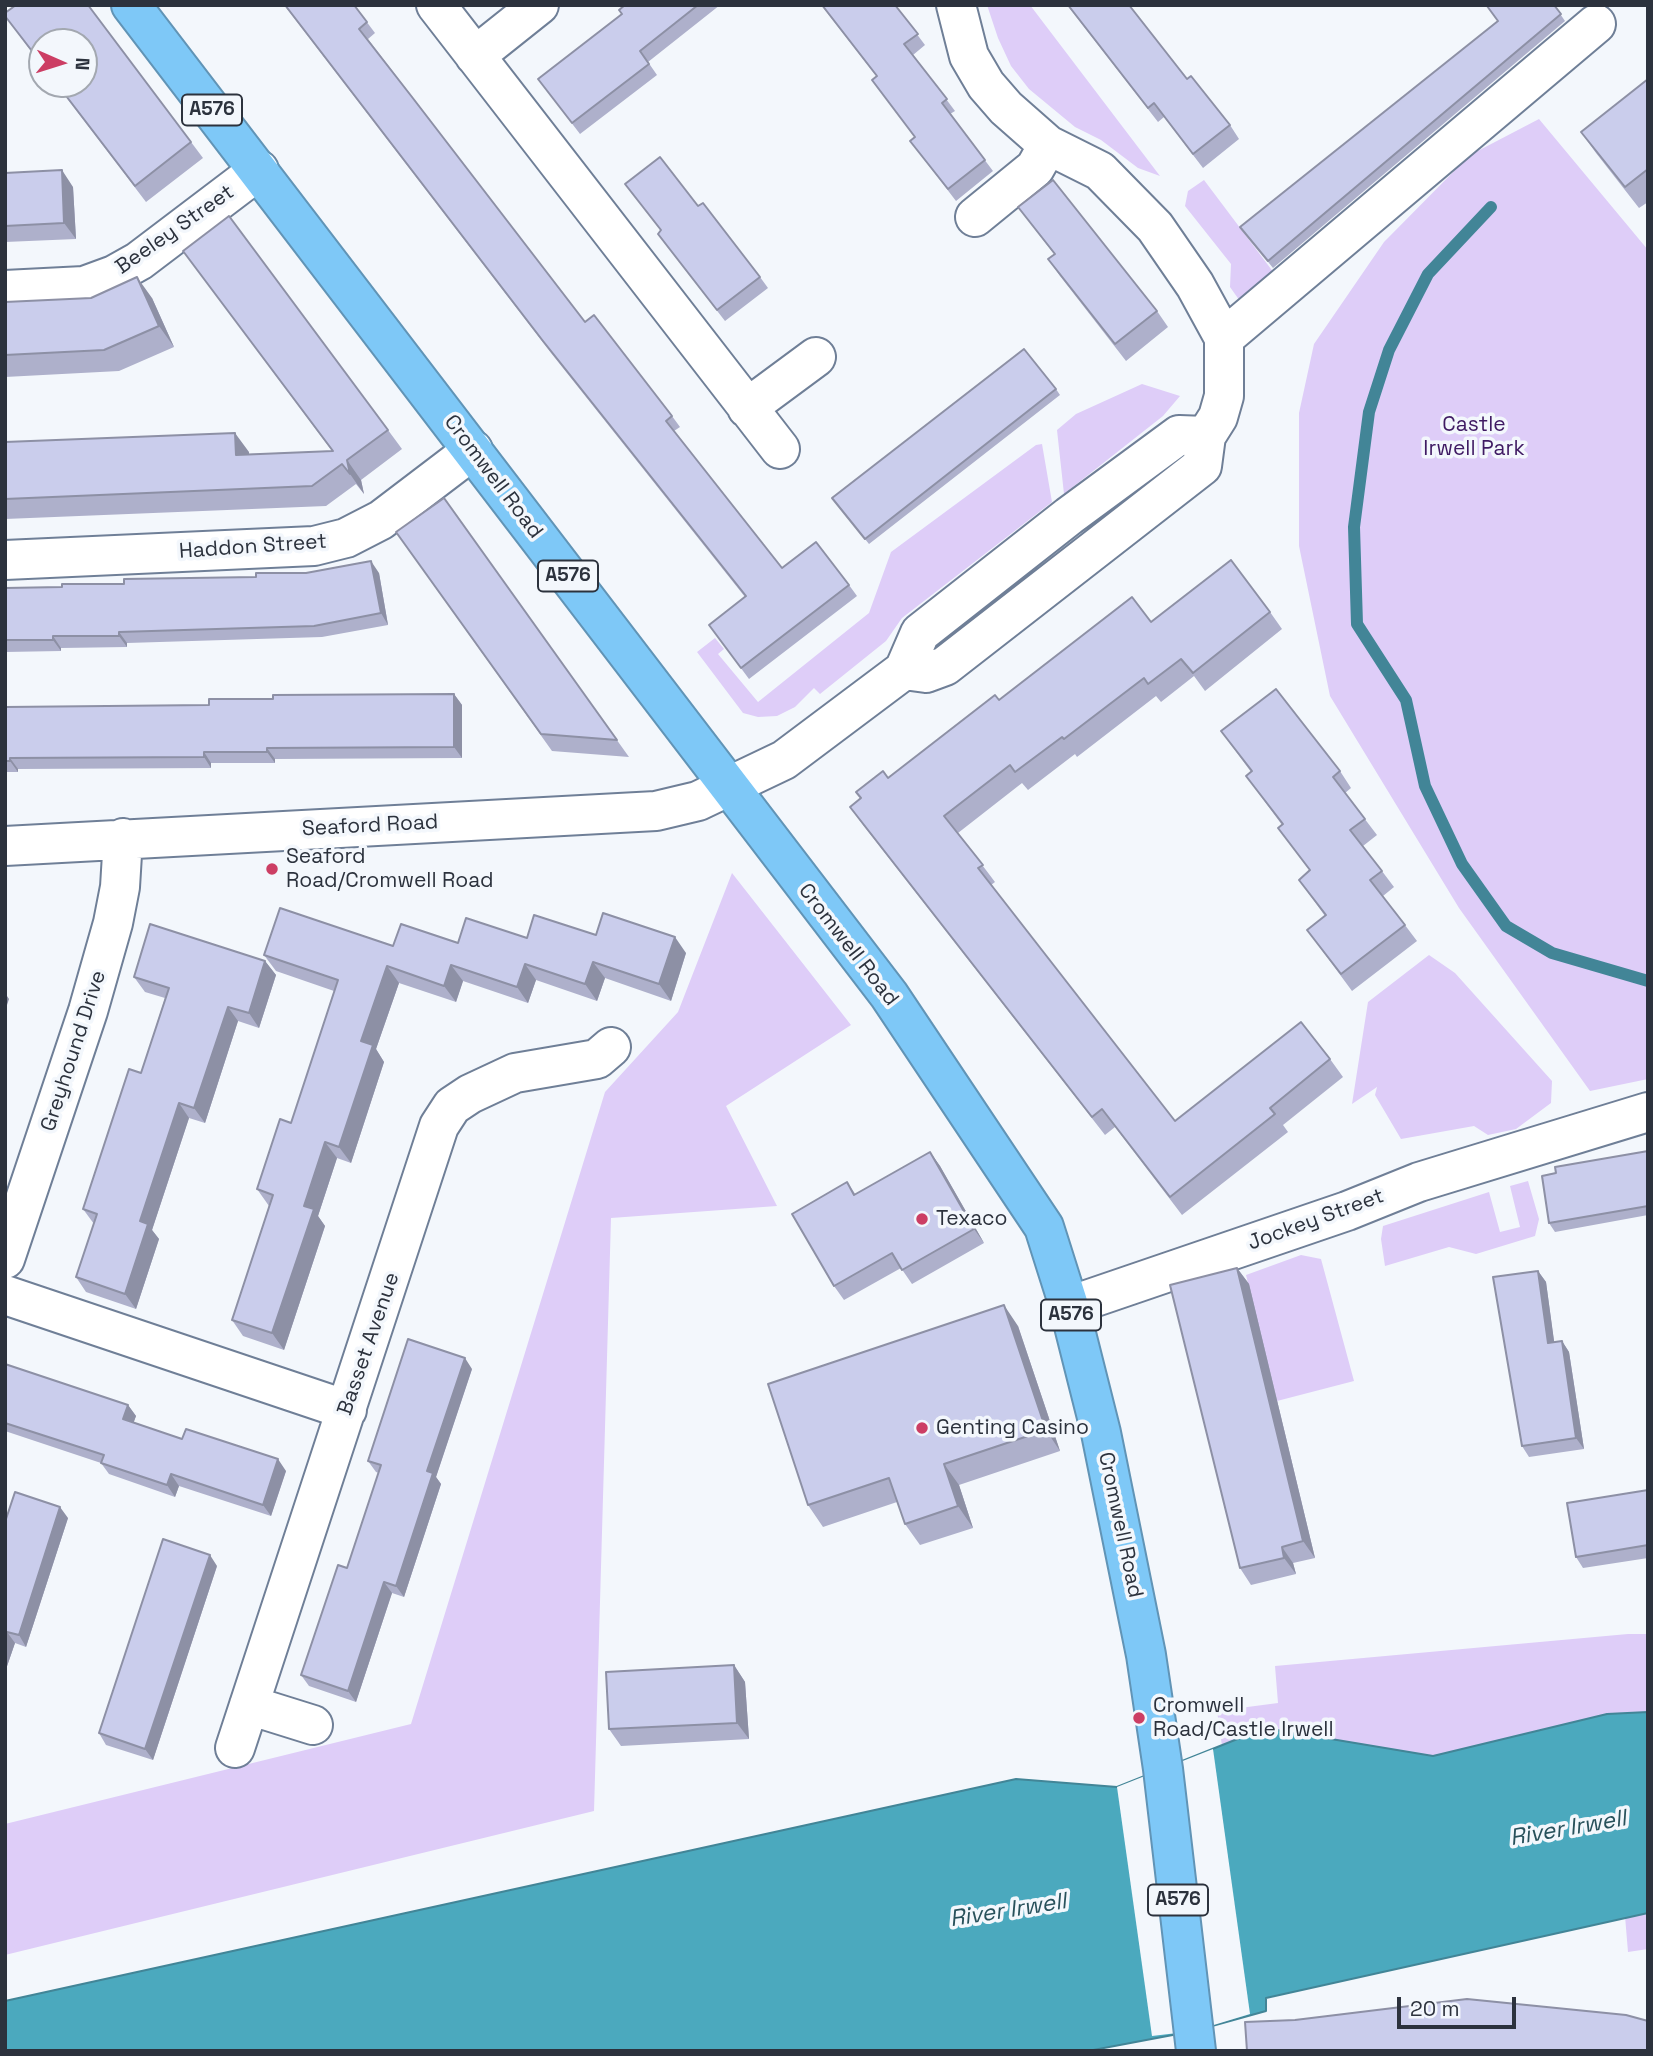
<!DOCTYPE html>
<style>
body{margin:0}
#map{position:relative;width:1653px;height:2056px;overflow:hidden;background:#f3f7fc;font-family:"Space Grotesk",sans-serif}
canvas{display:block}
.frame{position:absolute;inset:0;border:7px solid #2c323d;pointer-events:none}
.north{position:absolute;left:28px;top:28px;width:70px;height:70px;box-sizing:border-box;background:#f3f7fc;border:2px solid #a3a8b0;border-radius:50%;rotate:93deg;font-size:19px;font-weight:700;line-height:28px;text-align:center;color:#2c323d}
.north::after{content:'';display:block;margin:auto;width:24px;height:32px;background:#cc3e64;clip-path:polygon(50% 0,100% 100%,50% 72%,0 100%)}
.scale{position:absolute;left:1397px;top:1997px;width:119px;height:32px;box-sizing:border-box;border:4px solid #2c323d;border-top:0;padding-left:9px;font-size:21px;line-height:24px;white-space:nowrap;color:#2c323d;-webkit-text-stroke:5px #f3f7fc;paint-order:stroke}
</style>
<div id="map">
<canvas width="1653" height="2056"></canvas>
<div class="frame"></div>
<div class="north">N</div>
<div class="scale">20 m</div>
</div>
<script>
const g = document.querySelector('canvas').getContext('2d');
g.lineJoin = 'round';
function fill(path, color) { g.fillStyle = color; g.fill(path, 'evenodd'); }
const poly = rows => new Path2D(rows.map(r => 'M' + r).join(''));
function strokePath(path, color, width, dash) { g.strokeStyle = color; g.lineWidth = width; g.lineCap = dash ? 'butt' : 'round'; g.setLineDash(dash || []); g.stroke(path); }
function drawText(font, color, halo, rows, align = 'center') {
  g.font = font + ' "Space Grotesk",sans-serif'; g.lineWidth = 7; g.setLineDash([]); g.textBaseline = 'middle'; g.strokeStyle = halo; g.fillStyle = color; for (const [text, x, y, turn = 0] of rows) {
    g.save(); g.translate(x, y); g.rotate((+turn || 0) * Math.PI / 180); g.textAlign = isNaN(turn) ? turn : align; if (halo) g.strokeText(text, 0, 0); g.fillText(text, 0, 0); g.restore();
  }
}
const green = poly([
 [987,5,1030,5,1160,176,1138,168,1101,140,1075,127,1029,89,1011,66,998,38],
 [1539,119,1648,250,1648,1079,1590,1091,1459,908,1330,696,1299,546,1299,413,1314,344,1384,242,1470,155],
 [1204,180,1277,277,1242,304,1230,287,1231,264,1185,206,1188,191],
 [1142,384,1180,396,1163,416,1064,494,1057,430,1076,414],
 [1042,444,1052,502,902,618,886,641,820,694,814,688,795,707,777,716,758,717,743,713,697,652,715,638,724,649,718,654,758,702,869,613,891,552,1036,445],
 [732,873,851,1025,726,1106,777,1206,611,1218,594,1811,5,1955,5,1824,411,1724,605,1092,678,1012],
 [1429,955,1455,973,1552,1081,1551,1103,1516,1129,1488,1135,1474,1126,1401,1139,1375,1095,1377,1087,1352,1104,1368,1002],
 [1528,1181,1539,1219,1535,1236,1476,1254,1449,1247,1385,1266,1381,1239,1383,1226,1489,1192,1500,1232,1520,1227,1510,1186],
 [1301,1255,1321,1259,1354,1381,1277,1401,1246,1275],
 [1628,1634,1648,1634,1648,1712,1607,1714,1433,1756,1265,1728,1222,1746,1217,1711,1278,1703,1275,1666],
 [1648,1913,1648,1949,1628,1952,1625,1916]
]);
const water = poly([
 [1648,1712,1648,1913,1266,1998,1266,2011,1194,2031,1088,2051,5,2051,5,2001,1016,1779,1117,1787,1265,1728,1433,1756,1607,1714,1648,1712]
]);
const pier = poly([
 [1213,1749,1250,2014,1194,2031,1152,2036,1117,1787]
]);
const stream = poly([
 [1491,207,1428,274,1389,350,1369,412,1354,527,1357,624,1406,700,1425,786,1462,864,1506,926,1552,953,1648,981]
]);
const minor = poly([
 [436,5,780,449],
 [475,56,539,5],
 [975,217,1035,168,1048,145],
 [5,290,84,286,114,275,139,261,259,170],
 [1224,338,1596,24],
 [747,408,816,357],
 [5,560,314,546,346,538,381,520,473,450],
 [904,670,926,673,945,666,1202,466,1206,436,1218,417,1224,396,1224,338,1195,285,1155,227,1100,171,1048,145,1006,108,986,85,969,56,956,5],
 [5,846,656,811,698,801,784,760,904,670,920,633,1069,516,1179,435,1206,436],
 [5,1259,88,1011,113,923,120,887,123,838],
 [5,1295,347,1410],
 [1069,1306,1347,1211,1419,1182,1648,1112],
 [249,1705,313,1725],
 [235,1748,439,1126,452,1106,470,1094,515,1073,597,1059,611,1047]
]);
const highway = poly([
 [131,5,889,995,1044,1227,1069,1306,1101,1433,1146,1655,1163,1769,1196,2051]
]);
const wall = poly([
 [284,5,354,5,375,33,368,39,585,322,672,416,680,427,674,431,782,568,849,585,857,596,749,679,709,625,745,597,551,353],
 [625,5,720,5,648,62,657,75,580,134,538,79,622,14],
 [821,5,895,5,925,45,913,55,955,111,950,114,993,171,956,201,910,141,915,137,872,80,877,77],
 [1067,5,1129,5,1187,79,1230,125,1239,139,1203,168,1164,117,1158,122],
 [1554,5,1565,21,1273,268,1240,227],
 [5,16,191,142,203,158,146,202,56,84,84,84,42,42,42,66],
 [1648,79,1648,202,1639,208,1596,153,1581,132],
 [5,173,73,187,76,239,5,242],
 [625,184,698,206,760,277,768,288,725,321,666,245,658,234,661,231],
 [1018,207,1157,311,1168,327,1126,361,1060,276,1048,259,1054,254],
 [183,251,388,430,402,449,361,480,364,494,356,484,326,506,5,519,5,442,249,452,249,454,332,451],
 [152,298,174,347,119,371,5,377,5,302],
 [1056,389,1060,395,869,544,836,503],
 [444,498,629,757,552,751,408,549],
 [379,573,388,625,322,637,127,643,127,647,61,648,61,651,5,652,5,588,62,587,256,577],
 [1270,612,1282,629,1205,691,1194,676,1161,702,1156,696,1077,757,1075,754,1028,790,1022,783,958,833,995,882,991,885,1175,1121,1330,1059,1343,1077,1283,1125,1288,1132,1182,1215,1115,1127,1105,1135,863,825,850,807,888,778,999,700,1151,622],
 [454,694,462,705,462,758,275,759,275,763,211,763,211,768,18,769,18,772,5,772,5,707,209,705,273,699],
 [1221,731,1340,771,1351,788,1345,793,1377,835,1363,846,1394,887,1383,896,1417,941,1352,991,1307,930,1325,916,1299,880,1310,871,1278,828,1282,825,1246,776,1251,772],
 [596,935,686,953,671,1001,605,978,597,1001,536,980,528,1003,463,981,456,1002,399,983,376,1049,384,1062,351,1163,337,1158,318,1216,325,1226,284,1350,243,1336,232,1320,269,1206,257,1189,291,1123,334,991,276,971,264,955,393,946],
 [265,961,276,975,259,1028,238,1021,205,1123,189,1118,152,1230,159,1239,136,1309,86,1292,76,1277,94,1224,83,1209,141,1073,165,998,145,992,134,977],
 [1648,1151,1648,1215,1555,1232,1549,1223,1556,1173],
 [930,1152,940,1166,984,1243,912,1284,901,1268,844,1300,834,1286,847,1182,856,1195],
 [1237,1268,1249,1284,1315,1558,1293,1563,1296,1574,1251,1585,1240,1568],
 [1538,1271,1546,1282,1554,1342,1562,1341,1569,1352,1584,1449,1529,1457,1522,1446],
 [1018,1326,1060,1451,959,1485,973,1528,920,1545,905,1524,897,1502,823,1527,808,1505],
 [5,1364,128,1405,136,1416,133,1423,286,1471,271,1516,179,1486,175,1497,109,1474,101,1463,5,1431],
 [472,1369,436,1477,441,1484,404,1597,392,1593,356,1702,309,1686,301,1675,347,1568,379,1473,376,1472,368,1461],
 [1648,1490,1648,1558,1583,1568,1576,1557],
 [68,1518,26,1647,15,1643,5,1672,5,1522],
 [217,1566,153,1760,106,1745,99,1733],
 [734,1665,745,1682,749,1739,621,1746,609,1729]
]);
const shadedWall = poly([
 [62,170,73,187,76,239,64,223],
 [137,277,152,298,174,347,159,326],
 [235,433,249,452,250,474,236,455],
 [347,460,361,480,364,494,350,474],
 [371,561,379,573,388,625,381,613],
 [119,632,127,643,127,647,119,636],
 [53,636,61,648,61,651,53,640],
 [454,694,462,705,462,758,454,747],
 [267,748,275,759,275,763,267,752],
 [204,752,211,763,211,768,204,757],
 [10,758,18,769,18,772,10,761],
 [675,937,686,953,671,1001,659,984],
 [265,961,276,975,259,1028,249,1013],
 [593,962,605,978,597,1001,585,984],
 [525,964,536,980,528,1003,517,987],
 [451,965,463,981,456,1002,444,986],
 [387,966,399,983,376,1049,384,1062,351,1163,339,1147,361,1041],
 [5,993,9,999,5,1011],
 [228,1007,238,1021,205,1123,194,1108],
 [179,1103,189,1118,152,1230,159,1239,136,1309,125,1294,140,1221],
 [325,1142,337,1158,318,1216,325,1226,284,1350,272,1333,304,1206],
 [930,1152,940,1166,984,1243,974,1229],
 [1237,1268,1249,1284,1315,1558,1303,1541],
 [1538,1271,1546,1282,1556,1355,1548,1343],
 [1004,1305,1018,1326,1060,1451,1046,1430],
 [1562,1341,1569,1352,1584,1449,1576,1438],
 [465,1358,472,1369,436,1477,441,1484,404,1597,396,1586,427,1471],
 [128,1405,136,1416,131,1430,123,1419],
 [278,1459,286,1471,271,1516,263,1505],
 [944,1464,959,1485,973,1528,958,1506],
 [171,1474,179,1486,175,1497,167,1485],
 [60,1507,68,1518,26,1647,19,1635],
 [1282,1547,1293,1563,1296,1574,1284,1558],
 [210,1555,217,1566,153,1760,145,1749],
 [384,1582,392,1593,356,1702,348,1691],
 [7,1632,15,1643,5,1672,5,1637],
 [734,1665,745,1682,749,1739,737,1723]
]);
const building = poly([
 [16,5,88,5,191,142,135,186,57,84,84,84,84,42,42,42,42,64,5,16,5,13,16,5],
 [285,5,354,5,367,22,359,29,412,97,585,322,594,315,672,416,666,421,782,568,816,542,849,585,741,668,709,625,746,596,543,341,285,5],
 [625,5,698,5,640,51,649,64,572,123,538,79,622,14,619,10,625,5],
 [822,5,895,5,918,34,904,44,947,99,942,103,985,160,948,189,910,141,915,137,872,80,877,76,822,5],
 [1068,5,1129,5,1187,79,1191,76,1230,125,1193,154,1154,103,1148,108,1068,5],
 [1488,5,1554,5,1561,14,1268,261,1240,227,1498,21,1487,6,1488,5],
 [1648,79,1648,169,1625,187,1581,132,1648,79],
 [660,157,698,206,703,203,760,277,717,310,658,234,661,230,625,184,660,157],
 [62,170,64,223,5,226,5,173,62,170],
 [1053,180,1157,311,1115,344,1048,259,1055,254,1018,207,1053,180],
 [229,216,388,430,347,460,350,474,342,464,312,486,5,499,5,442,235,433,236,455,333,451,183,251,229,216],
 [137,277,159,326,104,350,5,355,5,302,91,298,137,277],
 [1024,349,1056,389,865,539,832,498,1024,349],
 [444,498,617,740,541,734,396,532,444,498],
 [1231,560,1270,612,1193,673,1181,659,1148,684,1144,678,1064,739,1062,737,1015,772,1010,765,944,816,983,865,978,868,1175,1121,1301,1022,1330,1059,1270,1108,1275,1114,1170,1197,1102,1109,1092,1117,850,807,861,798,856,792,883,771,888,778,995,695,999,700,1132,597,1151,622,1231,560],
 [371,561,381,613,314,626,119,632,119,636,53,636,53,640,5,640,5,588,62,587,62,584,124,584,124,579,256,577,256,573,306,573,371,561],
 [1276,689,1340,771,1333,777,1365,819,1350,830,1382,871,1370,880,1405,925,1341,974,1307,930,1326,915,1299,880,1310,870,1278,828,1283,824,1246,776,1252,771,1221,731,1276,689],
 [454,694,454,747,267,748,267,752,204,752,204,757,10,758,10,761,5,761,5,707,209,705,209,699,273,699,273,695,454,694],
 [280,908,393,946,401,924,458,943,466,918,527,938,534,915,596,935,603,913,675,937,659,984,593,962,585,984,525,964,517,987,451,965,444,986,387,966,361,1041,373,1045,339,1147,325,1142,304,1206,314,1209,272,1333,232,1320,273,1195,257,1189,280,1119,291,1123,338,980,264,955,280,908],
 [150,924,265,961,249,1013,228,1007,194,1108,179,1103,140,1221,148,1224,125,1294,76,1277,97,1214,83,1209,129,1069,141,1073,169,988,134,977,150,924],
 [1648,1151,1648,1206,1549,1223,1542,1176,1556,1173,1555,1167,1648,1151],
 [930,1152,974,1229,902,1270,892,1253,834,1286,792,1214,847,1182,854,1195,930,1152],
 [1237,1268,1303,1541,1282,1547,1284,1558,1240,1568,1170,1285,1237,1268],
 [1538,1271,1548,1343,1562,1341,1576,1438,1522,1446,1493,1277,1538,1271],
 [1004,1305,1046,1430,944,1464,958,1506,905,1524,889,1478,808,1505,768,1384,1004,1305],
 [408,1339,465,1358,427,1471,433,1473,396,1586,384,1582,348,1691,301,1675,338,1565,347,1568,381,1465,368,1461,408,1339],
 [5,1364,128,1405,123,1419,182,1439,186,1429,278,1459,263,1505,171,1474,167,1485,101,1463,104,1455,5,1423,5,1364],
 [1648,1490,1648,1545,1576,1557,1567,1503,1648,1490],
 [15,1492,60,1507,19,1635,7,1632,5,1637,5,1522,15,1492],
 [163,1539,210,1555,145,1749,99,1733,163,1539],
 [734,1665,737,1723,609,1729,606,1672,734,1665],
 [1467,1999,1626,2015,1648,2021,1648,2051,1247,2051,1245,2022,1295,2020,1467,1999]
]);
const markers = [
 [272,869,7,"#cc3e64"],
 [922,1219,7,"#cc3e64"],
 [922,1428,7,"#cc3e64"],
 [1139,1718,7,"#cc3e64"]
];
const shields = [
 [212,110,60],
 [568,576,60],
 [1071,1315,60],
 [1178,1900,60]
];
const shieldNames = [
 ["A576",212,110],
 ["A576",568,576],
 ["A576",1071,1315],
 ["A576",1178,1900]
];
const streetNames = [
 ["Beeley Street",175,230,-35],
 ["Cromwell Road",493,477,53],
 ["Haddon Street",253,547,-4],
 ["Seaford Road",370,826,-3],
 ["Cromwell Road",848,945,52],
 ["Greyhound Drive",74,1051,-72],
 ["Jockey Street",1316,1220,-20],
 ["Basset Avenue",369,1344,-71],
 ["Cromwell Road",1120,1525,78]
];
const parkNames = [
 ["Castle",1474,425],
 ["Irwell Park",1474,449]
];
const poiNames = [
 ["Seaford",286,857],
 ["Road/Cromwell Road",286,881],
 ["Texaco",936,1219],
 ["Genting Casino",936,1428],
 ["Cromwell",1153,1706],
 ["Road/Castle Irwell",1153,1730]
];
const waterNames = [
 ["River Irwell",1568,1829,-10],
 ["River Irwell",1008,1911,-9]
];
fill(green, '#decdf8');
fill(water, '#4ba9be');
strokePath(water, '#428597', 2);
fill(pier, '#f3f7fc');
strokePath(stream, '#428597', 12);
strokePath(minor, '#6f7f97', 42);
strokePath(highway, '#6194b6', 42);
strokePath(minor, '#fff', 38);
strokePath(highway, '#7ec8f7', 38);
fill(wall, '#aeb0cb');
fill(shadedWall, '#8d90a5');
fill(building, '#cacdec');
strokePath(building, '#8d90a5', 2);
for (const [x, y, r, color] of markers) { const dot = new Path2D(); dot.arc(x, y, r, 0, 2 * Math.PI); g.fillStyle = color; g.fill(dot); strokePath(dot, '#f3f7fc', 2.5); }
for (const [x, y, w] of shields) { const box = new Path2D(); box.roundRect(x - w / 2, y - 15.5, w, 31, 5); g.fillStyle = '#f3f7fc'; g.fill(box); strokePath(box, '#2c323d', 2); }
drawText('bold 19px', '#2c323d', null, shieldNames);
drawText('21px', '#2c323d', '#f3f7fc', streetNames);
drawText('21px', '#3f1a63', '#f3f7fc', parkNames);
drawText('21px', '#2c323d', '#f3f7fc', poiNames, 'left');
drawText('italic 23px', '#28515b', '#f3f7fc', waterNames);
</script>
